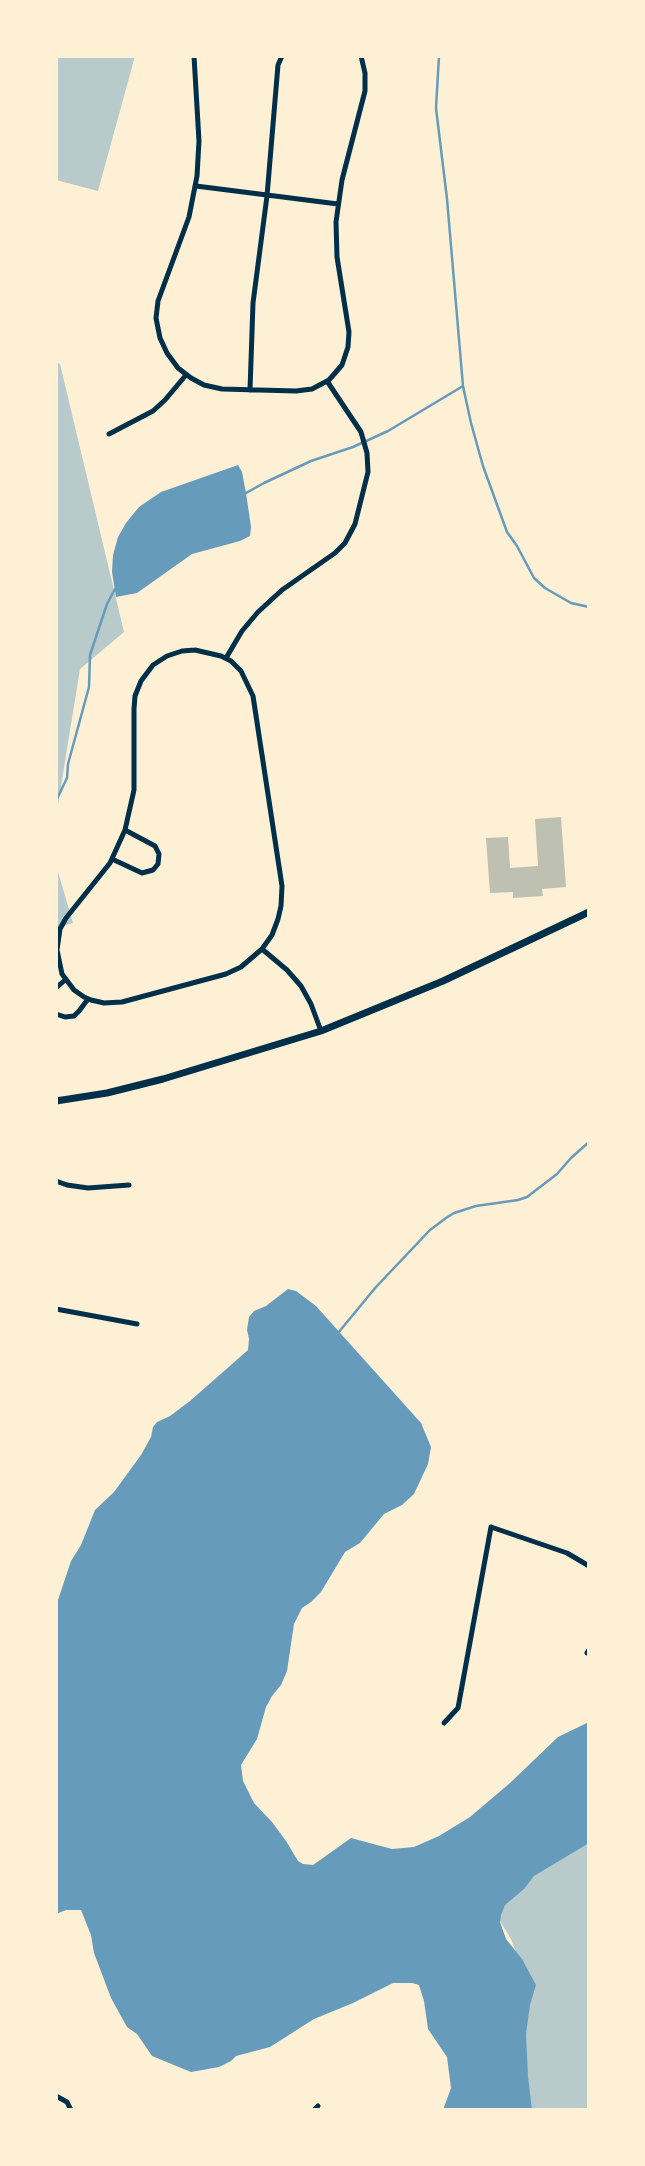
<!DOCTYPE html>
<style>
body{margin:0}
#map{position:relative;width:645px;height:2166px;overflow:hidden;background:#fdf0d5;font-family:Georgia,serif}
canvas{display:block}
.frame{position:absolute;inset:0;border:58px solid #fdf0d5;pointer-events:none}
</style>
<div id="map">
<canvas width="645" height="2166"></canvas>
<div class="frame"></div>
</div>
<script>
const g = document.querySelector('canvas').getContext('2d');
g.lineJoin = 'round';
function fill(path, color) { g.fillStyle = color; g.fill(path, 'evenodd'); }
const poly = rows => new Path2D(rows.map(r => 'M' + r).join(''));
function strokePath(path, color, width, dash) { g.strokeStyle = color; g.lineWidth = width; g.lineCap = dash ? 'butt' : 'round'; g.setLineDash(dash || []); g.stroke(path); }
const green = poly([
 [56,56,135,56,98,191,56,180],
 [56,362,60,364,124,632,80,669,56,817],
 [56,865,73,923,56,928],
 [589,1836,589,2110,526,2110,521,2040,526,1978,511,1939,490,1905]
]);
const water = poly([
 [238,465,242,472,246,493,251,527,250,536,240,541,192,554,137,593,116,597,112,572,113,555,118,537,126,523,139,507,161,492],
 [288,1289,296,1291,316,1306,421,1423,431,1447,428,1464,414,1494,402,1505,384,1514,360,1543,345,1552,321,1592,311,1602,302,1608,294,1624,287,1671,281,1685,272,1696,266,1707,257,1739,241,1765,243,1781,254,1803,272,1822,286,1841,298,1861,303,1864,313,1865,351,1838,392,1849,414,1847,439,1836,470,1817,510,1783,558,1737,589,1722,589,1843,534,1876,524,1889,505,1905,501,1915,500,1922,506,1939,522,1959,536,1985,530,2005,526,2034,528,2076,532,2110,443,2110,451,2088,447,2057,428,2029,424,2001,419,1985,412,1983,393,1983,353,2003,314,2019,270,2047,236,2056,231,2061,219,2067,191,2072,152,2056,137,2034,127,2027,111,1998,94,1953,91,1935,81,1910,66,1910,56,1914,56,1606,71,1561,81,1545,95,1510,114,1492,141,1455,151,1437,153,1427,157,1422,170,1416,190,1401,248,1350,249,1339,247,1330,249,1317,254,1311,266,1306]
]);
const stream = poly([
 [439,56,436,108,447,199,463,386,471,423,483,466,507,532,517,546,534,578,545,588,571,603,589,607],
 [246,493,264,483,311,461,353,447,388,431,463,386],
 [56,801,67,778,68,764,89,687,90,655,107,604,115,589],
 [338,1333,376,1287,430,1230,446,1218,454,1213,476,1206,518,1200,527,1197,557,1174,571,1158,589,1142]
]);
const building = poly([
 [561,817,566,887,542,889,543,896,513,898,513,892,490,893,486,838,508,837,510,868,538,866,535,819]
]);
const minor = poly([
 [194,56,199,141,197,176,189,217,158,301,156,318,160,338,167,353,178,368,191,378,204,385,222,389,296,391,312,389,329,380,342,365,348,347,349,332,337,257,336,222,342,180,365,91,365,73,361,56],
 [196,186,338,204],
 [250,390,253,303,267,196,278,65,282,56],
 [109,434,153,411,165,400,186,375],
 [195,650,221,656,231,661,241,671,253,696,282,886,281,906,278,919,272,935,262,949,241,967,226,974,122,1002,104,1003,91,1000,84,997,74,990,62,974,57,950,60,929,66,918,110,863,125,830,134,790,134,709,135,696,141,681,153,665,167,656,182,651,195,650],
 [226,658,242,631,258,612,282,590,335,553,345,543,355,524,368,472,367,453,361,432,327,381],
 [112,859,142,873,153,870,158,864,159,854,155,846,125,830],
 [262,949,287,970,301,986,311,1004,321,1031],
 [56,988,65,980],
 [56,1014,65,1017,74,1016,79,1011,88,999],
 [56,1181,67,1185,88,1188,129,1185],
 [56,1309,137,1324],
 [587,1653,589,1650],
 [444,1723,458,1708,491,1527,567,1553,589,1566],
 [56,2096,67,2102,71,2110],
 [314,2110,318,2106]
]);
const secondary = poly([
 [56,1101,107,1093,163,1079,321,1031,443,981,589,912]
]);
fill(green, '#b9caca');
fill(water, '#669bbc');
strokePath(stream, '#669bbc', 2.5);
fill(building, '#bec0b2');
strokePath(minor, '#003049', 5);
strokePath(secondary, '#003049', 7);
</script>
